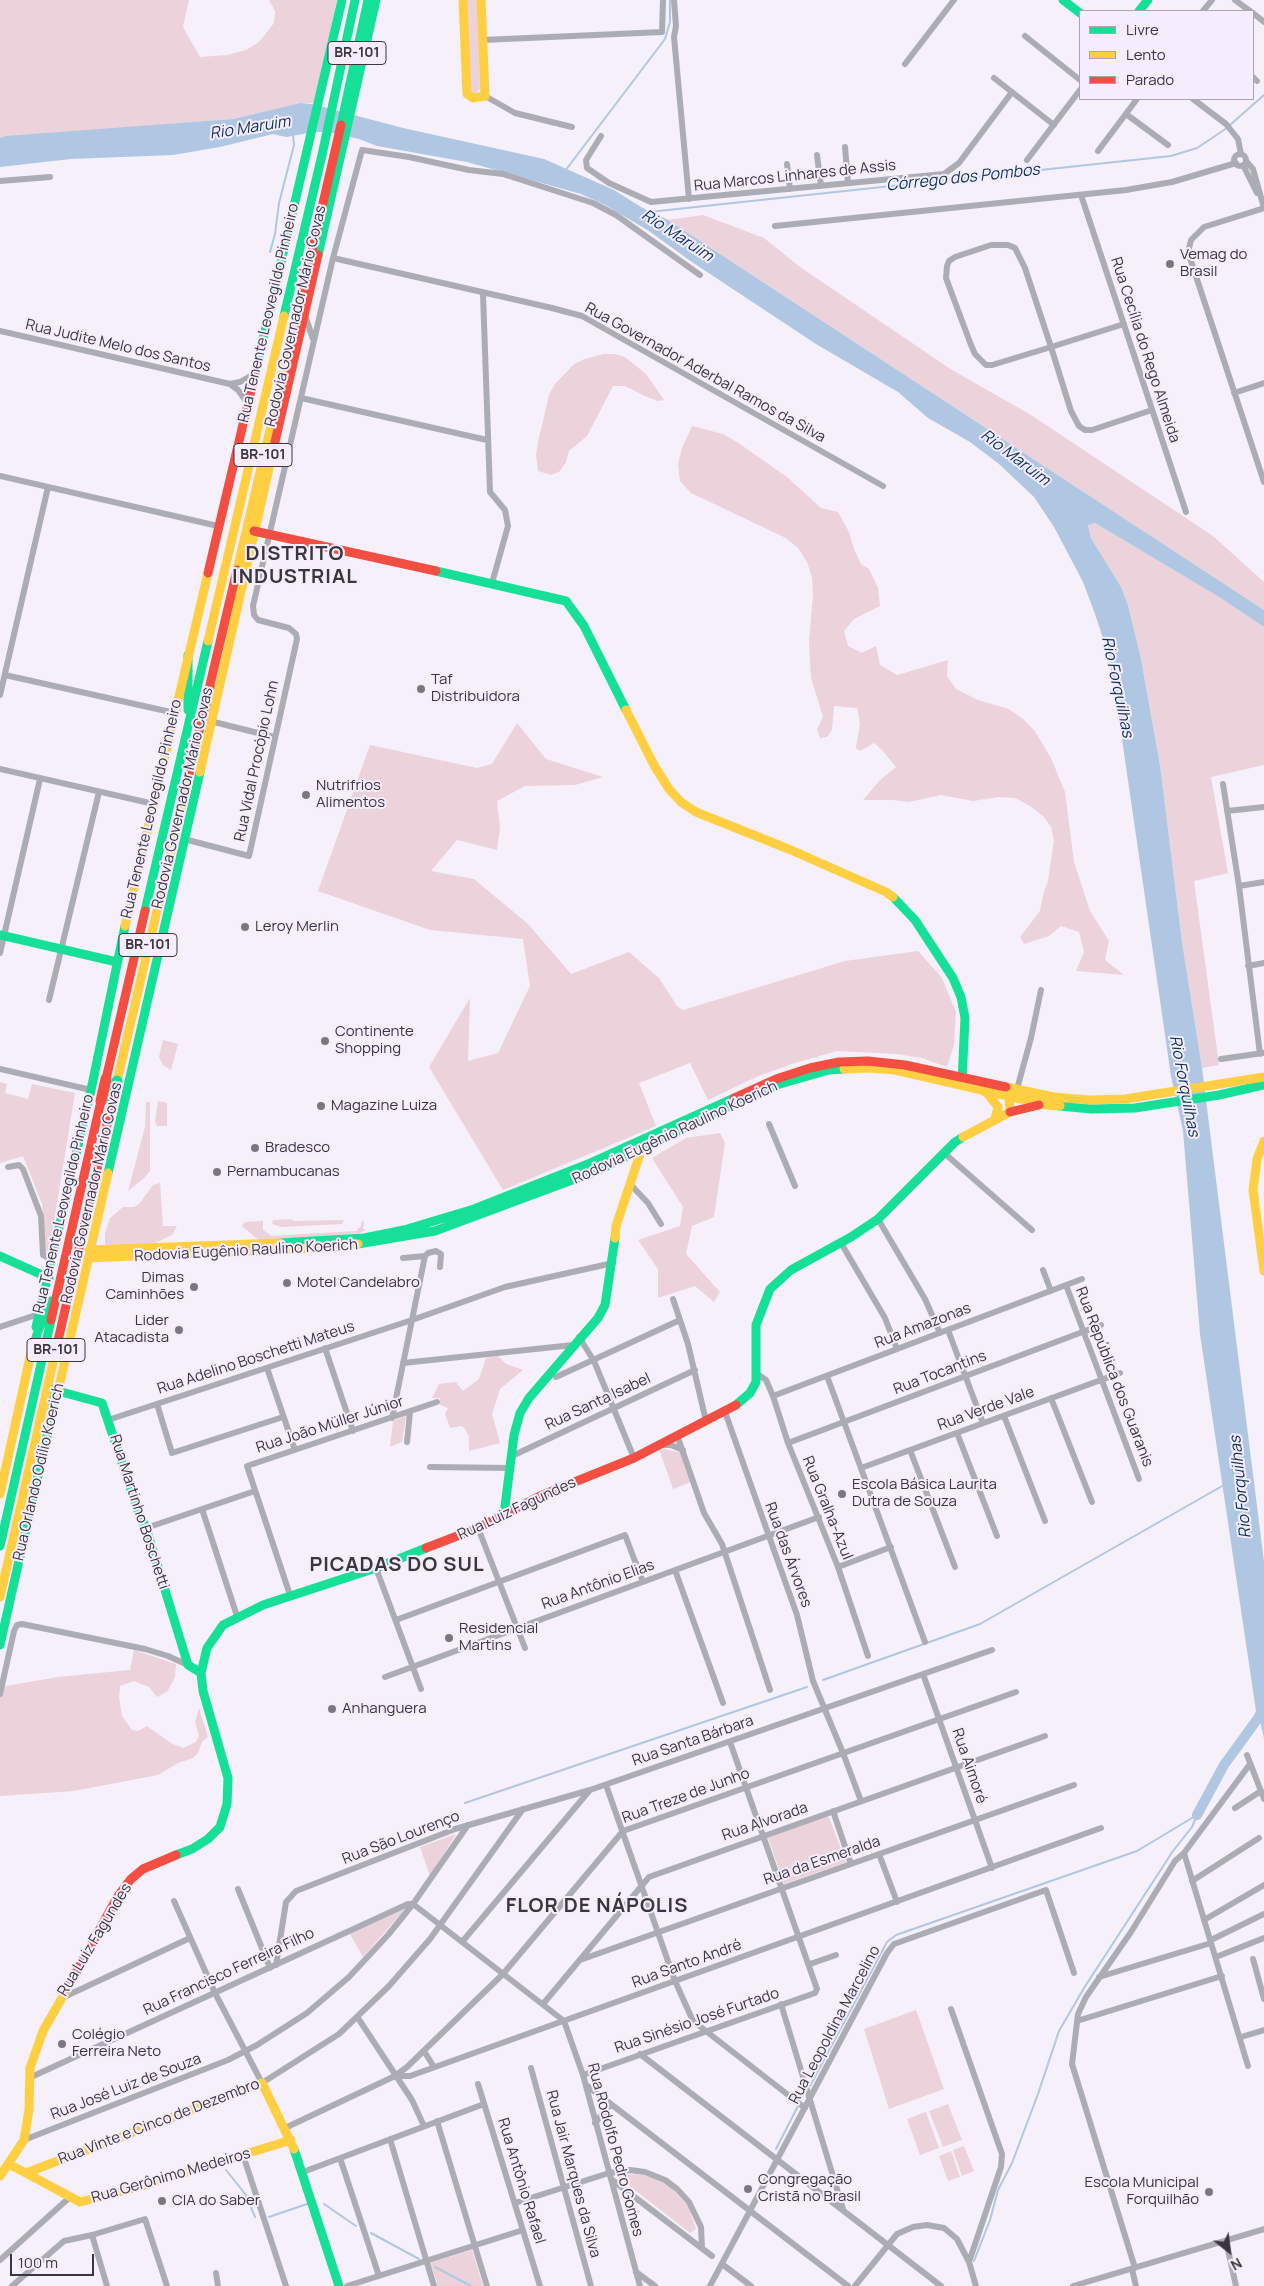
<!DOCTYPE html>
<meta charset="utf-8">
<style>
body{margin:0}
#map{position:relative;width:1264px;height:2286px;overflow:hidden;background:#f5f0fa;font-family:Manrope,sans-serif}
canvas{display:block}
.legend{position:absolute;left:1079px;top:10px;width:175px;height:90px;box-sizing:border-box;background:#f5edfd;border:1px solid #aaa4b0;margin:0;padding:6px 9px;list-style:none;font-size:15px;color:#39363d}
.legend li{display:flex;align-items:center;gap:10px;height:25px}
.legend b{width:25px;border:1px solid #aaa4b0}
.north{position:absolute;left:1204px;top:2226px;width:50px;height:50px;-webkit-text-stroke:4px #f5edfd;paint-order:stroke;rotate:151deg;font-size:14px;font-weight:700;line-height:20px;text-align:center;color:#39363d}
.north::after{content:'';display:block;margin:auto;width:18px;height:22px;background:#39363d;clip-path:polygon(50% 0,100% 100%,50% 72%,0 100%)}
.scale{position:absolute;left:10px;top:2254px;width:84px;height:22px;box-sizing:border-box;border:2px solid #39363d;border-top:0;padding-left:6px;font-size:15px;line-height:18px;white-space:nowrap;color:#39363d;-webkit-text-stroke:4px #f5edfd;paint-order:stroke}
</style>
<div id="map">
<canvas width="1264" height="2286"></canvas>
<ul class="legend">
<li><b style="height:6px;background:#16e098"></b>Livre</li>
<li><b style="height:6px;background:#ffcf43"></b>Lento</li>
<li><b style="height:6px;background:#f24e42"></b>Parado</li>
</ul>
<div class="north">N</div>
<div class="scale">100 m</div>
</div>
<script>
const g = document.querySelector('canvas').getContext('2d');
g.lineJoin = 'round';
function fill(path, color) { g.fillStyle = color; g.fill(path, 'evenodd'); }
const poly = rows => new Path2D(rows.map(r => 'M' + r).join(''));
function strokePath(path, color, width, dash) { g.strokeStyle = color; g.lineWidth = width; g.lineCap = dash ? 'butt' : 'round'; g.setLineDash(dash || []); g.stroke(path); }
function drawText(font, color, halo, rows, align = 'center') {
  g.font = font + ' Manrope,sans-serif'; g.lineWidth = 4; g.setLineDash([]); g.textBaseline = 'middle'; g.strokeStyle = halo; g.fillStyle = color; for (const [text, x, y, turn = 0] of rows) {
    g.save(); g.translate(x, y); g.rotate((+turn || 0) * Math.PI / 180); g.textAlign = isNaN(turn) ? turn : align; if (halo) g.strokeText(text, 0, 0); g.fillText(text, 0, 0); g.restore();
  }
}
const green = poly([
 [0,0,189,0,183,27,200,57,227,55,246,50,259,42,274,23,275,11,269,0,337,0,315,103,300,103,233,119,0,138],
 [465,0,477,0,480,89,476,93,471,93],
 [703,215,764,238,800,267,952,370,1031,415,1213,536,1264,582,1264,610,668,220],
 [604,354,615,354,625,357,646,374,664,400,658,401,647,397,625,386,613,386,587,436,569,451,566,462,559,472,551,475,538,471,536,455,538,442,549,395,555,384,574,364,585,359],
 [692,426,723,434,737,442,787,477,821,508,838,512,849,532,854,549,861,564,869,569,878,588,880,606,854,619,844,631,848,646,862,653,876,646,880,665,897,675,948,660,947,676,956,689,978,700,1009,709,1023,719,1034,730,1051,758,1065,792,1074,862,1090,911,1109,941,1105,960,1124,975,1076,971,1084,952,1079,932,1061,926,1049,936,1024,944,1020,937,1040,911,1043,895,1048,881,1054,841,1051,827,1044,817,1030,806,1015,798,999,797,973,801,941,795,909,802,893,800,863,800,880,780,896,767,882,750,874,743,860,751,856,748,860,724,857,708,834,706,832,730,827,737,820,738,817,729,823,717,811,678,809,642,813,594,812,577,807,562,798,548,786,538,691,493,680,481,678,464,682,448],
 [1095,523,1219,597,1264,627,1264,765,1211,777,1228,873,1194,881,1219,1065,1202,1068,1182,942,1160,765,1141,659,1128,605,1121,587,1091,538,1088,525],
 [517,723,546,759,603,777,575,785,525,786,497,801,500,827,497,850,457,840,431,871,474,879,528,924,571,974,629,952,659,978,677,1006,683,1010,845,961,918,951,942,978,956,1012,954,1045,947,1067,922,1058,896,1054,837,1051,795,1063,758,1076,708,1100,690,1063,639,1083,656,1126,503,1190,429,1067,470,998,468,1061,498,1053,530,986,523,939,430,930,318,891,370,745,477,768,492,764],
 [163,1040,178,1044,171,1070,163,1065,159,1057],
 [0,1082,7,1084,5,1093,28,1099,32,1084,75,1093,49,1252,46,1251,42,1204,23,1156,0,1163],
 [158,1101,167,1103,167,1126,157,1126,155,1121],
 [146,1102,150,1102,150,1171,144,1178,128,1191,145,1127],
 [720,1133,725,1143,714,1217,692,1226,686,1254,720,1292,714,1302,695,1286,658,1298,658,1269,638,1240,680,1226,683,1207,652,1158,686,1138],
 [160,1183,163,1226,177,1226,172,1235,151,1245,105,1245,105,1233,110,1218,123,1207,134,1207,139,1204,153,1185],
 [291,1219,294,1221,344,1220,342,1224,281,1227,272,1224,273,1220],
 [263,1221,263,1230,272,1236,356,1231,361,1226,362,1221,364,1221,363,1229,366,1230,360,1233,261,1242,242,1226,244,1222],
 [498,1356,506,1364,523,1370,500,1389,492,1414,500,1443,469,1451,469,1437,465,1429,462,1426,450,1428,445,1414,448,1408,440,1405,440,1398,432,1398,439,1384,456,1382,463,1391,479,1379,486,1358],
 [406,1416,402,1442,390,1447,393,1421],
 [664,1449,683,1453,691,1482,673,1489,660,1452],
 [134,1650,176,1664,175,1677,167,1692,157,1697,149,1687,134,1681,120,1686,119,1697,122,1716,132,1730,138,1731,147,1726,171,1743,183,1748,196,1742,199,1736,195,1722,199,1708,208,1737,202,1742,198,1753,193,1758,178,1763,158,1775,74,1791,0,1796,0,1687,58,1677,130,1670],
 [828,1815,846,1862,784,1884,768,1838],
 [456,1834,430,1876,420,1847],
 [405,1909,363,1957,350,1934],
 [916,2010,944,2089,889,2109,864,2029],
 [948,2104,962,2140,943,2147,929,2111],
 [926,2112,939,2148,920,2155,907,2119],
 [964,2146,974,2171,962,2176,953,2150],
 [951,2151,960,2177,948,2181,939,2156],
 [630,2174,644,2175,657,2179,670,2187,688,2206,696,2229,690,2233,618,2177],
 [472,2250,483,2286,438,2286,430,2263]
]);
const water = poly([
 [300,103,312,104,403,128,544,159,614,190,641,207,668,220,1264,610,1264,627,1219,597,1095,523,1088,525,1091,538,1121,587,1128,605,1141,659,1160,765,1182,942,1202,1068,1264,1562,1264,1738,1260,1721,1257,1725,1253,1718,1256,1711,1200,1334,1183,1131,1171,1076,1116,698,1108,653,1095,614,1083,582,1054,527,1034,497,999,464,970,442,928,418,898,392,816,344,689,260,649,231,605,205,581,194,467,162,377,146,359,139,328,132,314,132,286,137,273,134,220,147,173,155,71,159,0,167,0,138,6,136,233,119]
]);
const stream = poly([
 [1230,125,1264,95],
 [565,171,665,39,670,22,670,0],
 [649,212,1171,156,1197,148,1227,128],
 [270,252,275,234,279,203,294,145,293,135],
 [823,1680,980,1624,1224,1485],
 [465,1803,807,1687],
 [810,2086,887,1942,896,1935,1137,1851,1197,1815],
 [776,2149,798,2106],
 [226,2170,246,2195,255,2217],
 [324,2204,356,2226],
 [269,2217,307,2204],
 [371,2233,419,2259],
 [974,2261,990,2220,998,2190,1012,2163,1038,2094,1059,2031,1084,1988,1173,1851,1192,1827,1197,1815],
 [435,2267,471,2286]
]);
const river = poly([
 [1197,1815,1224,1765,1264,1710]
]);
const street = poly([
 [674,0,676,26,674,37,689,199],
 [1235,0,1250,11],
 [1203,11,1212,0],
 [1253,13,1264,22],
 [1025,36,1080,80],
 [483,40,662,32,663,0],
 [905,64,954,0],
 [1253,77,1257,81],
 [994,78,1054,125],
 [485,96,515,113,572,127],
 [1193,99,1226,124,1238,139,1241,154],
 [1126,114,1168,145],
 [601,136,586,160,587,168,609,183,651,202,944,174,959,163,1012,92],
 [845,147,848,183],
 [1098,151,1137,99],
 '1234 160a6 6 0 1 1 12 0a6 6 0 1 1-12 0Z',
 [817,155,821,186],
 [1027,160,1080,90],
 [1246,161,1253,169,1264,208],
 [787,164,790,189],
 [1243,165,1257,193],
 [0,181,50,177],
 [1081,195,1186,512],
 [1264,208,1204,227,1191,240,1188,252,1264,482],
 [775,226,1126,190,1172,182,1236,163],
 [333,258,552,308,582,316,883,486],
 [483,294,490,492,505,510,508,526,492,583],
 [305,315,313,339],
 [1124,324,1051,347,992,365,986,365,975,354,971,345,946,278,947,266,949,261,955,257,991,245,1008,245,1015,248,1025,268,1051,347,1071,411,1079,426,1085,430,1092,430,1152,410],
 [0,331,230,384,238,390,248,404],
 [230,384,240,382,254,374],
 [1234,393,1264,383],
 [301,398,487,440],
 [0,476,218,526],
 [5,675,175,713],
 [0,695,48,487],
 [210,721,274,737],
 [0,769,154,804],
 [1223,784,1239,886,1260,1054],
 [1227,811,1264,807],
 [184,839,249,856,297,639,296,634,289,628,258,620,254,615,253,606,333,258,362,150,409,157,469,170,503,174,593,203,616,215,700,275],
 [1239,886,1264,882],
 [0,953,40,779],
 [1248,966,1264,963],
 [49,1000,99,792],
 [1221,1059,1263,1053],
 [0,1069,91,1090],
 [1017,1089,1031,1038,1041,990],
 [769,1124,795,1186],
 [943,1152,1032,1230],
 [8,1167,19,1165,23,1169,41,1216,43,1255,53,1260],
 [631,1185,648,1203,661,1224],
 [878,1219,925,1299,940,1333],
 [841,1243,885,1318,897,1349],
 [403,1258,425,1256],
 [1043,1270,1051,1291],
 [1066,1285,1139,1479],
 [673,1299,688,1344,706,1421],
 [0,1327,39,1314],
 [948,1330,983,1423],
 [579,1337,594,1361,634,1458],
 [325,1348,353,1431],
 [403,1363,573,1345],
 [267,1368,295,1450],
 [756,1373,766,1380,773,1396,788,1443,838,1567,868,1656],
 [827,1376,925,1642],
 [556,1377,680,1320],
 [773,1396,1082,1279],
 [1051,1398,1092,1502],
 [157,1404,172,1453,283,1417],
 [725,1412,797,1615,813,1681,843,1753,861,1801],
 [1004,1416,1045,1521],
 [392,1418,425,1256,428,1253,436,1251,441,1254,440,1267],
 [108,1420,412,1320,505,1287,613,1263],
 [957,1433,997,1536],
 [677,1435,704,1513,722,1544,770,1690],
 [407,1442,410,1412],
 [788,1443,1101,1325],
 [660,1445,671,1445,683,1450],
 [910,1450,955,1567],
 [512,1456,695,1370],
 [430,1467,510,1468],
 [861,1468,1120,1373],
 [202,1509,237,1616],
 [146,1528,255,1491],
 [478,1528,525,1648],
 [838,1567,891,1547],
 [376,1568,421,1689],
 [675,1570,723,1703],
 [290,1595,247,1466,437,1402],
 [396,1620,625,1535,643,1582],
 [923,1674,992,1868],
 [385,1677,819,1517],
 [0,1694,14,1631,17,1625,22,1624,145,1649,168,1656,188,1665],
 [1247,1755,1264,1799],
 [606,1785,675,1981,693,2021,805,2108],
 [1235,1808,1261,1791],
 [833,1811,851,1864],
 [1184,1853,1248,2066],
 [879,1854,897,1902],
 [1192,1881,1259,1838],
 [238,1889,270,1968],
 [174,1901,215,1993,262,2083,339,2034,389,1986,430,1939,523,1809],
 [1204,1920,1264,1885],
 [1211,1940,1264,1914],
 [462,1942,590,1790,992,1650],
 [1216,1957,1264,1938],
 [1253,1959,1264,1999],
 [580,1960,1074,1785],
 [810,1964,836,1955],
 [276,1965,286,1902,296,1891,455,1829,590,1790],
 [1099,1977,1211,1943],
 [62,1998,190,1938],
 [543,2004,649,1877,1045,1736],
 [781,2004,843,2209],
 [951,2009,1002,2154,1001,2167,969,2262],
 [358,2018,412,2100,424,2126],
 [564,2021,583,2075,640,2286],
 [1077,2021,1222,1976],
 [1241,2037,1264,2030],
 [424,2051,434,2067],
 [640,2054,941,2286],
 [531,2068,591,2286],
 [583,2075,815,1993,817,1989,730,1742],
 [395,2076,407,2067,503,1974,623,1831,1016,1692],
 [29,2078,408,1904,413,1904,564,2021],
 [478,2084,540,2286],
 [586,2085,848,2286],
 [437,2121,487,2286],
 [595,2123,610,2105],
 [285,2128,395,2076,410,2076,1101,1828],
 [390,2139,434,2286],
 [24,2140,228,2060,257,2045,307,2013,349,1977,388,1935,413,1904,468,1825],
 [243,2155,286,2286],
 [340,2158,379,2276],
 [303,2172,484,2104],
 [611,2179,712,2256],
 [515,2203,609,2173,630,2170,645,2172,665,2180,677,2189,689,2202,701,2227,702,2248],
 [92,2235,107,2286],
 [1226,2241,1236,2286],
 [0,2260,70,2197],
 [722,2264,751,2286],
 [1135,2268,1072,2064,1078,2014,1086,1997,1131,1932,1175,1861,1184,1853,1250,1764],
 [1132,2269,1136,2286],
 [636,2272,655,2286],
 [216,2273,218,2286],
 [12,2286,64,2241,92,2235,145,2219,167,2286],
 [347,2286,523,2230],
 [710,2286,887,1953,894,1944,1046,1890,1074,1973],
 [855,2286,897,2234,913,2227,927,2225,944,2228,957,2239,969,2262,976,2286],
 [1073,2286,1264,2229]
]);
const fast = poly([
 [1063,0,1080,13],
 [1139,11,1148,0],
 [341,125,368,0],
 [318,255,376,0],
 [284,316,322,155,355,0],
 [257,365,342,0],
 [436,571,566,601,584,626,626,710],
 [188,655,188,710],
 [211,706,218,688],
 [893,897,915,920,953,978,961,997,965,1018,962,1081],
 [145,911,208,641],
 [0,935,117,962],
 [1060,1106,1091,1109,1135,1108,1219,1095,1264,1085],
 [108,1173,200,772],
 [280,1243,364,1238,404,1230,474,1209,588,1164,734,1098],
 [358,1244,435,1231,599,1170,719,1111,780,1084,829,1070,844,1069],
 [0,1256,49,1278],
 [36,1327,91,1090,125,926],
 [31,1355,38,1331,51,1301],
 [58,1391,102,1403,138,1511,146,1528,188,1665,201,1673],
 [736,1405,750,1393,756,1382,756,1325,770,1289,791,1270,851,1237,878,1219,955,1142,963,1137],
 [51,1420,54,1389],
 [504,1514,514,1435,520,1413,529,1398,598,1318,605,1305,615,1238],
 [0,1546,51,1320],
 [0,1645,52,1414],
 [176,1855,192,1849,208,1839,220,1827,227,1804,228,1778,203,1691,201,1673,207,1648,223,1625,263,1605,376,1568,426,1548],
 [294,2149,339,2286]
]);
const slow = poly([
 [463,0,467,94,473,98,485,96,481,0],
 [237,570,303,290],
 [208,641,284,316],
 [626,710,655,767,669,789,681,802,696,812,791,850,886,892,893,897],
 [200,772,275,442],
 [125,926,208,573],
 [844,1069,868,1068,895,1070,1047,1105,1060,1106],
 [117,1081,189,774],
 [1006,1087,1054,1097,1089,1100,1125,1099,1264,1077],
 [981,1090,987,1093,998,1107,995,1119],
 [963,1137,1010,1112,1009,1096,1017,1089],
 [1264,1141,1257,1159,1253,1190,1264,1271],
 [615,1238,616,1226,641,1151],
 [89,1250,280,1243],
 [88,1258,340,1247,358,1244],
 [56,1400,108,1173],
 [0,1494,32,1348],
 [0,1597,55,1354],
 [8,2164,26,2173,262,2083,294,2149],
 [26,2173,80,2202,138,2187,291,2140],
 [0,2176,24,2140,29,2110,30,2068,43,2031,67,1989]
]);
const jam = poly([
 [303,290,341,125],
 [275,442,318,255],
 [254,531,436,571],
 [208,573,257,365],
 [189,774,237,570],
 [106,1079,145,911],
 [734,1098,776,1079,810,1068,839,1062,868,1061,905,1065,1006,1087],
 [1010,1112,1039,1105],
 [51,1320,101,1101],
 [55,1354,112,1103],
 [426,1548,478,1528,540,1496,634,1458,736,1405],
 [67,1989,118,1896,131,1879,143,1869,176,1855]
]);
const fastBridge = poly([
 [112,1103,117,1081]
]);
const jamBridge = poly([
 [101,1101,106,1079]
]);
const markers = [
 [1170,264,5,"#7b777f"],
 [421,689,5,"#7b777f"],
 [306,795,5,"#7b777f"],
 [245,927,5,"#7b777f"],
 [325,1041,5,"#7b777f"],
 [321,1106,5,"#7b777f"],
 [255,1148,5,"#7b777f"],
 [217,1172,5,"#7b777f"],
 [287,1283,5,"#7b777f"],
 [194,1287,5,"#7b777f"],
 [179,1330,5,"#7b777f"],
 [842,1494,5,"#7b777f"],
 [449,1638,5,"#7b777f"],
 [332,1709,5,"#7b777f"],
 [62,2044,5,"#7b777f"],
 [748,2189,5,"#7b777f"],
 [1209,2192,5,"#7b777f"],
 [162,2201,5,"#7b777f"]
];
const shields = [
 [357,53,58],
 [263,455,58],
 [148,945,58],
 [56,1350,58]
];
const shieldNames = [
 ["BR-101",357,53],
 ["BR-101",263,455],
 ["BR-101",148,945],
 ["BR-101",56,1350]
];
const streetNames = [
 ["Rua Marcos Linhares de Assis",795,176,-6],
 ["Rua Tenente Leovegildo Pinheiro",269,313,-77],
 ["Rodovia Governador Mário Covas",296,316,-77],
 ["Rua Judite Melo dos Santos",118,346,13],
 ["Rua Cecília do Rego Almeida",1145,350,72],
 ["Rua Governador Aderbal Ramos da Silva",705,373,29],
 ["Rua Vidal Procópio Lohn",257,761,-78],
 ["Rodovia Governador Mário Covas",183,798,-77],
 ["Rua Tenente Leovegildo Pinheiro",152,809,-77],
 ["Rodovia Eugênio Raulino Koerich",675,1133,-25],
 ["Rodovia Governador Mário Covas",92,1193,-77],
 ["Rua Tenente Leovegildo Pinheiro",64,1204,-77],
 ["Rodovia Eugênio Raulino Koerich",246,1251,-3],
 ["Rua Amazonas",923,1326,-21],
 ["Rua Adelino Boschetti Mateus",256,1358,-18],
 ["Rua Tocantins",940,1373,-21],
 ["Rua República dos Guaranis",1114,1377,69],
 ["Rua Santa Isabel",598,1402,-25],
 ["Rua Verde Vale",986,1409,-20],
 ["Rua João Müller Júnior",330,1425,-18],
 ["Rua Orlando Odílio Koerich",39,1472,-77],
 ["Rua Gralha-Azul",827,1508,68],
 ["Rua Luiz Fagundes",517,1509,-25],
 ["Rua Martinho Boschetti",139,1512,72],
 ["Rua das Árvores",788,1555,70],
 ["Rua Antônio Elias",598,1585,-20],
 ["Rua Santa Bárbara",693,1741,-19],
 ["Rua Aimoré",969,1766,71],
 ["Rua Treze de Junho",686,1796,-20],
 ["Rua Alvorada",765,1822,-19],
 ["Rua São Lourenço",401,1838,-21],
 ["Rua da Esmeralda",822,1861,-19],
 ["Rua Luiz Fagundes",95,1940,-59],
 ["Rua Santo André",687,1964,-20],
 ["Rua Francisco Ferreira Filho",229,1972,-25],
 ["Rua Sinésio José Furtado",697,2021,-19],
 ["Rua Leopoldina Marcelino",835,2025,-62],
 ["Rua José Luiz de Souza",126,2087,-21],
 ["Rua Vinte e Cinco de Dezembro",159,2122,-21],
 ["Rua Rodolfo Pedro Gomes",615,2150,75],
 ["Rua Jair Marques da Silva",573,2174,75],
 ["Rua Gerônimo Medeiros",171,2176,-16],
 ["Rua Antônio Rafael",521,2181,73]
];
const poiNames = [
 ["Vemag do",1180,255],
 ["Brasil",1180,272],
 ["Taf",431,680],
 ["Distribuidora",431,697],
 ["Nutrifrios",316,786],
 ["Alimentos",316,803],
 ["Leroy Merlin",255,927],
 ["Continente",335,1032],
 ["Shopping",335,1049],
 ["Magazine Luiza",331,1106],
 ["Bradesco",265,1148],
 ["Pernambucanas",227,1172],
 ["Dimas",184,1278,"right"],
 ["Caminhões",184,1295,"right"],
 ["Motel Candelabro",297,1283],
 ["Lider",169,1321,"right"],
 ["Atacadista",169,1338,"right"],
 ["Escola Básica Laurita",852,1485],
 ["Dutra de Souza",852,1502],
 ["Residencial",459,1629],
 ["Martins",459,1646],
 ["Anhanguera",342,1709],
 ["Colégio",72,2035],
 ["Ferreira Neto",72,2052],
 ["Congregação",758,2180],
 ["Cristã no Brasil",758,2197],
 ["Escola Municipal",1199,2183,"right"],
 ["Forquilhão",1199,2200,"right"],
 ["CIA do Saber",172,2201]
];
const waterNames = [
 ["Rio Maruim",250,128,-9],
 ["Córrego dos Pombos",963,178,-6],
 ["Rio Maruim",677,236,33],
 ["Rio Maruim",1015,458,37],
 ["Rio Forquilhas",1117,687,78],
 ["Rio Forquilhas",1184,1086,79],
 ["Rio Forquilhas",1241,1487,-96]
];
const districtNames = [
 ["DISTRITO",295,554],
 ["INDUSTRIAL",295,577],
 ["PICADAS DO SUL",397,1565],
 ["FLOR DE NÁPOLIS",597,1906]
];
fill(green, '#ecd2db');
fill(water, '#afc7e2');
strokePath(stream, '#afc7e2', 2);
strokePath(river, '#afc7e2', 10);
strokePath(street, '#acadb4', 6);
strokePath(fast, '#16e098', 9);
strokePath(slow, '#ffcf43', 9);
strokePath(jam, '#f24e42', 9);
strokePath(fastBridge, '#16e098', 11);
strokePath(jamBridge, '#f24e42', 11);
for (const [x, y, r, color] of markers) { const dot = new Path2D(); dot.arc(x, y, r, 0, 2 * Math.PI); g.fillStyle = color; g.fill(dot); strokePath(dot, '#f5edfd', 2); }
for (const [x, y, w] of shields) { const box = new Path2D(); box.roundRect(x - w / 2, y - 11.5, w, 23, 4); g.fillStyle = '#f5edfd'; g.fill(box); strokePath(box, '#39363d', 1); }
drawText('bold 14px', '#39363d', null, shieldNames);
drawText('15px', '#39363d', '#f5edfd', streetNames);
drawText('15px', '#39363d', '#f5edfd', poiNames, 'left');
drawText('italic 16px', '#0a3355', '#f5edfd', waterNames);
g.letterSpacing = '1px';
drawText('bold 20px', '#39363d', '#f5edfd', districtNames);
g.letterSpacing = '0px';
</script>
